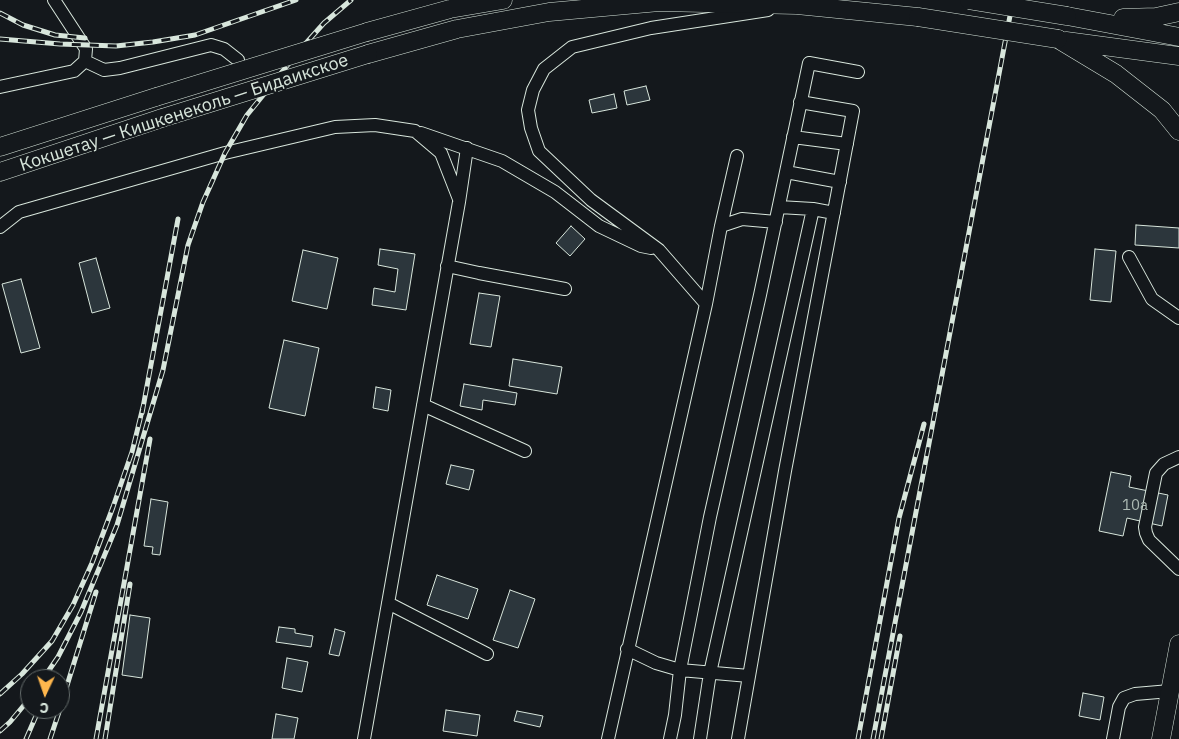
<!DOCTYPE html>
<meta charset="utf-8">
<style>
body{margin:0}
#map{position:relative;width:1179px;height:739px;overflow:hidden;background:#14181c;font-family:"IBM Plex Sans",sans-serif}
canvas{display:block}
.north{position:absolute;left:20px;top:669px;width:50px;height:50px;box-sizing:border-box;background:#14181c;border:1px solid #626a69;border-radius:50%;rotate:183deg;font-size:14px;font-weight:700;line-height:20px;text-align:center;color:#d8e6dc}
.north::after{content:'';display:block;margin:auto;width:18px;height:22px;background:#ffb74d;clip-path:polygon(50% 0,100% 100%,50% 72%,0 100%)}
</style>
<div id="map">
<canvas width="1179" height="739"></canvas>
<div class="north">С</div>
</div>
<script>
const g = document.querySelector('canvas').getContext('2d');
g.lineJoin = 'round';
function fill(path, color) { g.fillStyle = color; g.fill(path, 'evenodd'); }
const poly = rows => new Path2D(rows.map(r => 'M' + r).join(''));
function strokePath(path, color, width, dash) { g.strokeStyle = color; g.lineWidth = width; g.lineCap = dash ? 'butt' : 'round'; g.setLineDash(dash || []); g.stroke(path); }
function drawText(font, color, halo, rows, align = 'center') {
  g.font = font + ' "IBM Plex Sans",sans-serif'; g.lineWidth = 4; g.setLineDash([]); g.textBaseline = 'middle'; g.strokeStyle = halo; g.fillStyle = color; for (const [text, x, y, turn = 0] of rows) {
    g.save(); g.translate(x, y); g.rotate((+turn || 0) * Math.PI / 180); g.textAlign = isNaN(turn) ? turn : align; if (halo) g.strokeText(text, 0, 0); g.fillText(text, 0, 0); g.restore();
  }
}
const building = poly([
 [646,86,650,100,627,105,624,91,646,86],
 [614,94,617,108,592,113,589,100,614,94],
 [1136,225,1179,228,1179,248,1135,245,1136,225],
 [571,226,585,239,570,256,556,243,571,226],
 [380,249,415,254,406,310,372,305,374,288,395,292,398,269,378,265,380,249],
 [1095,249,1116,251,1111,302,1090,300,1095,249],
 [303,250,338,258,327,309,292,301,303,250],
 [96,258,110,308,92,313,79,263,96,258],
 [21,279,40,348,21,353,2,284,21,279],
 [479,293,500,296,491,347,470,344,479,293],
 [284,340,319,348,305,416,269,408,284,340],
 [513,359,562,367,557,394,509,386,513,359],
 [464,384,517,393,515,405,483,400,482,410,460,406,464,384],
 [376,387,391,390,388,411,373,408,376,387],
 [451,465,474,470,469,490,446,484,451,465],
 [1111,472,1131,476,1129,487,1168,495,1162,526,1127,518,1123,536,1099,531,1111,472],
 [151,499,168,502,160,555,152,554,153,547,144,546,151,499],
 [437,575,478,589,468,619,427,605,437,575],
 [510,590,535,599,518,648,493,640,510,590],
 [130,615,150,618,142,678,122,675,130,615],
 [279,627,295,629,295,633,313,636,311,647,276,642,279,627],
 [335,629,345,632,339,656,329,654,335,629],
 [287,658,308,662,302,692,282,688,287,658],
 [1083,693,1104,697,1100,720,1079,716,1083,693],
 [446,710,480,715,477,736,443,731,446,710],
 [517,711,543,716,540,727,514,721,517,711],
 [276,714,298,718,294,739,272,739,276,714]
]);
const minor = poly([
 [85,61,104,70,120,68,211,45,224,49,238,60],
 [0,87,74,71,85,61,86,49,54,0],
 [421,133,502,161,555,192,599,226,641,246,651,248],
 [793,137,847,144],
 [786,172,840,182],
 [779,207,813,209,834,213],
 [721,226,742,219,776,222],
 [0,227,19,212,225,153,335,127,375,125,415,131,441,153,459,199],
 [1129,257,1152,299,1179,318],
 [447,266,479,273,565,289],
 [706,304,659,250,591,200,539,151,531,128,528,110,533,90,544,69,572,47,651,28,768,10],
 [423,405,525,451],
 [1179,457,1164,464,1156,473,1145,527,1146,533,1149,540,1179,569],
 [388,603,487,654],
 [627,649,656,663,680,670,749,676],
 [364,739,459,202,467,148],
 [608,739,706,304,721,226,737,156],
 [670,739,675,715,680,670,710,517,760,295,809,63,858,72],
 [700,739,710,673,813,209],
 [738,739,785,471,853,111,800,102],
 [1113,739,1119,707,1124,698,1135,694,1170,691]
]);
const highway = poly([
 [1067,16,1179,37],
 [1123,18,1156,17,1179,12],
 [367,32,450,9,503,0],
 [1058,39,1116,74,1162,110,1179,131],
 [1066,41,1179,56],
 [368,54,457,29,549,12,659,2,797,5,918,17],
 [0,147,156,97],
 [0,172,162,118],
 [1161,739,1179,644]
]);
const rail = poly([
 [0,13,23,25,55,35,85,38],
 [0,39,60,44,116,46,153,42,195,35,296,0],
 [142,413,178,219],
 [43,679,58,657,81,612,117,525,163,370,188,245,203,202,225,153,247,115,299,51,324,23,351,0],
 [0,694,22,674,52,641,73,605,92,563,113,507,132,452,143,407],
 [60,708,96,592],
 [0,731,10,722,30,698],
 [26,739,39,709],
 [50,739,60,709],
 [96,739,150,439],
 [105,739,130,584],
 [858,739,899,518,924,424],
 [873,739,1013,0],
 [881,739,900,636]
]);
const highwayBridge = poly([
 [969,0,1067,16],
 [918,17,1058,39],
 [156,97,367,32],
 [162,118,368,54]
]);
const numberNames = [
 ["10а",1135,506]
];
const streetNames = [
 ["Кокшетау — Кишкенеколь — Бидаикское",184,113,-18]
];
fill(building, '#2c363c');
strokePath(building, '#d8e6dc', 1);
strokePath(minor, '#d8e6dc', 14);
strokePath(highway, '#d8e6dc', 19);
strokePath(minor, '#14181c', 12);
strokePath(highway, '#14181c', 18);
strokePath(rail, '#d8e6dc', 5);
strokePath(rail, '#14181c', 3, [9]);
strokePath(highwayBridge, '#d8e6dc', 19, []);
strokePath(highwayBridge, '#14181c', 18);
drawText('15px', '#adbab4', null, numberNames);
drawText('18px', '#d8e6dc', '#14181c', streetNames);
</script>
